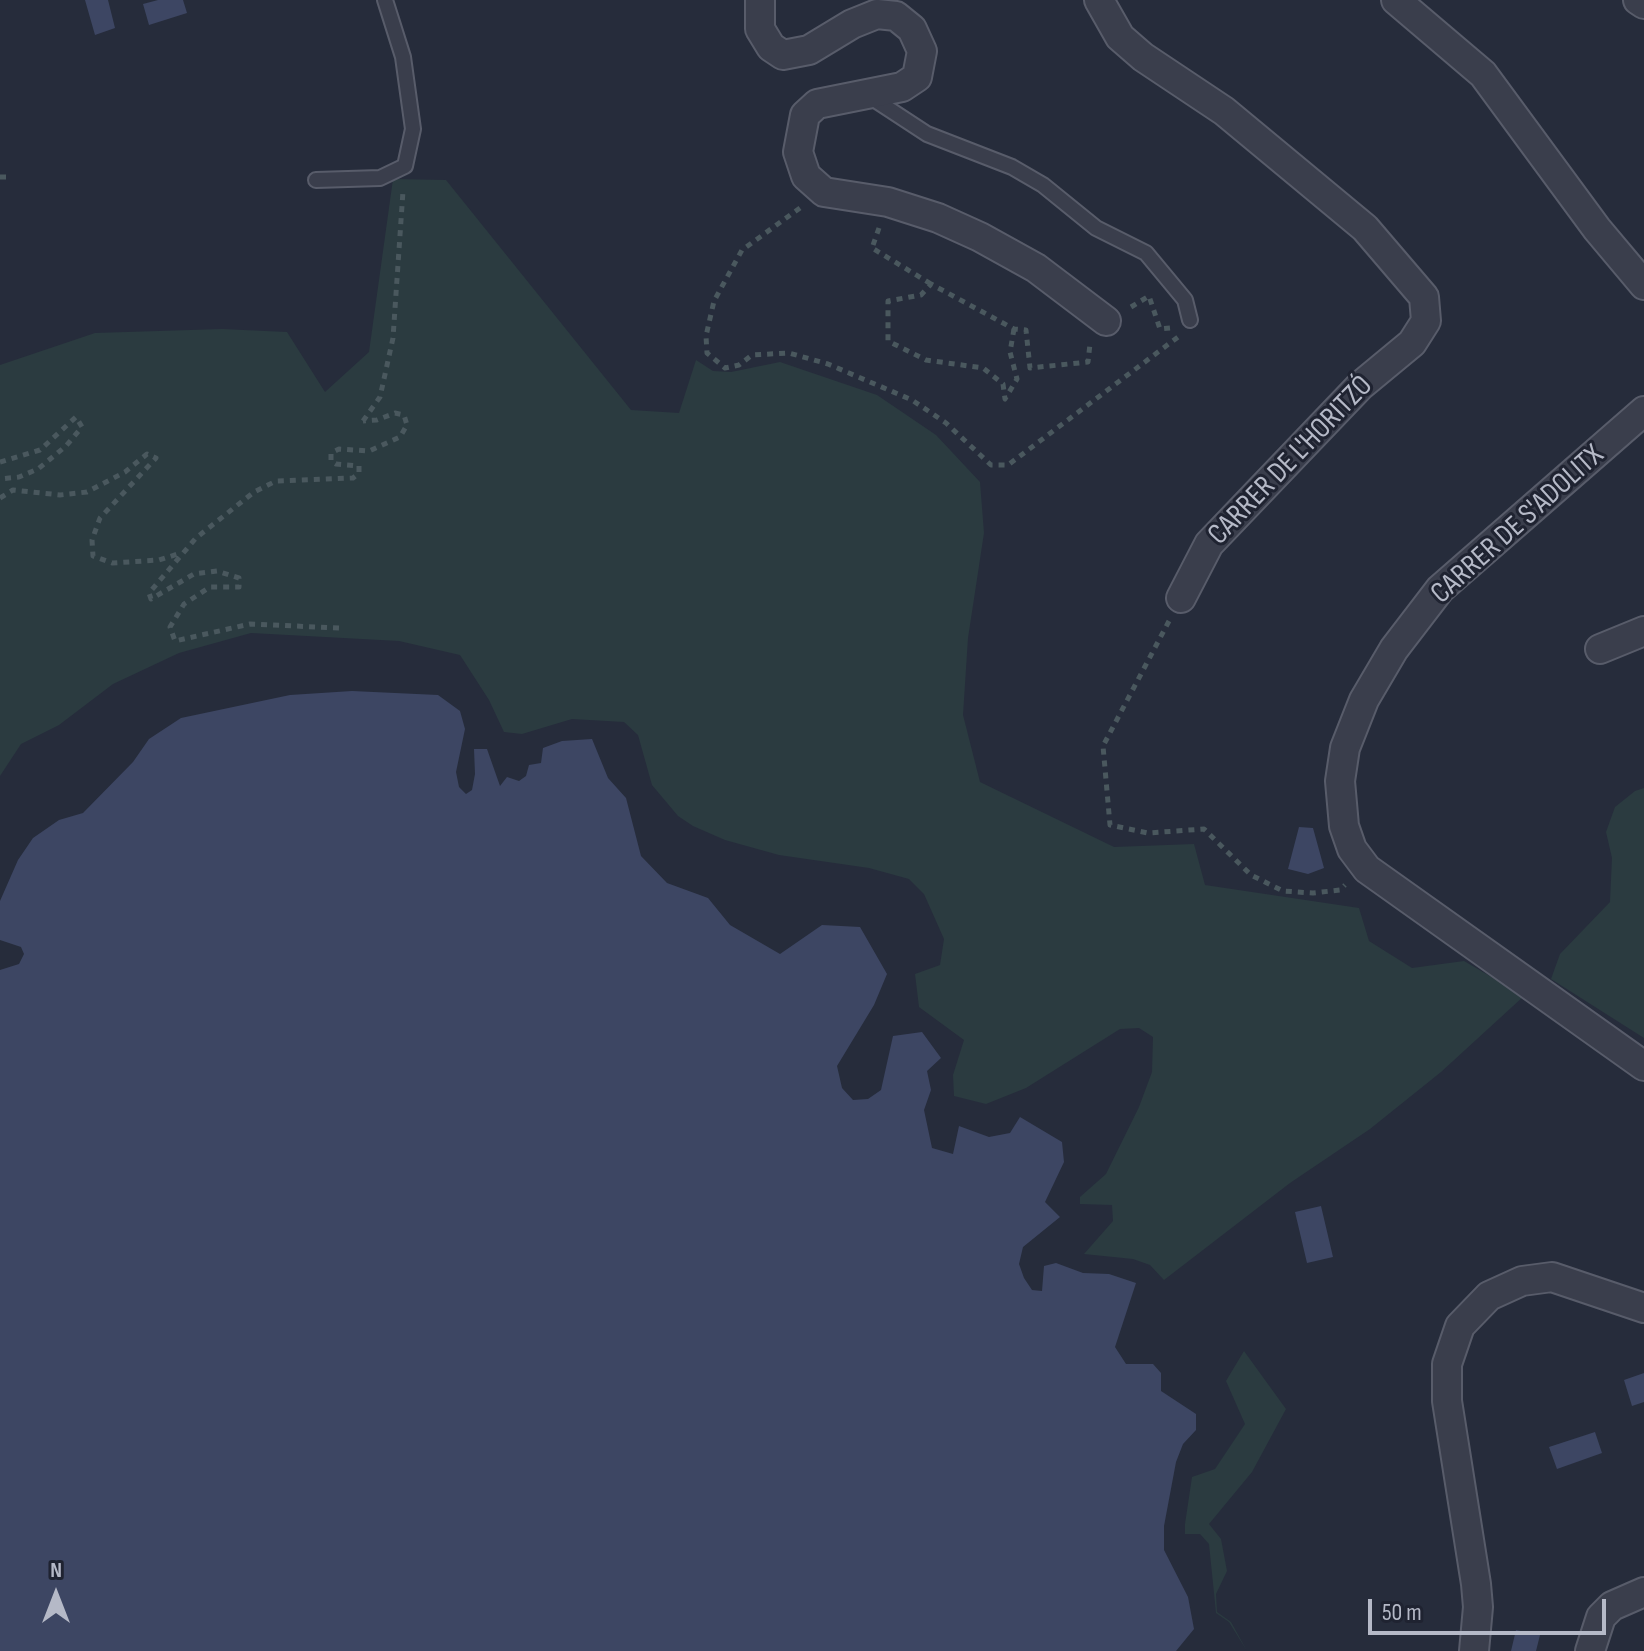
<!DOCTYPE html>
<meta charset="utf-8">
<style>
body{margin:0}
#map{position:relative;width:1644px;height:1651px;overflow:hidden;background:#262c3b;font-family:"Sofia Sans Condensed",sans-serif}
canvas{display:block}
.north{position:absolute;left:16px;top:1555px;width:80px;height:80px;-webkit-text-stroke:6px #1f2331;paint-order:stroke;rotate:0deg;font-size:22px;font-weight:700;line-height:32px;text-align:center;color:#b5b9c7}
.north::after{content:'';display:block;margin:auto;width:28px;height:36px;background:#b5b9c7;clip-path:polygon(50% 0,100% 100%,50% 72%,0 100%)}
.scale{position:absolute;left:1368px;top:1599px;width:238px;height:36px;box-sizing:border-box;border:4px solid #b5b9c7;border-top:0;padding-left:10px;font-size:24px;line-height:28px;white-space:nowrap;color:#b5b9c7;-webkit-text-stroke:6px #1f2331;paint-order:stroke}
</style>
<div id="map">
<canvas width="1644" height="1651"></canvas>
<div class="north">N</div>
<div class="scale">50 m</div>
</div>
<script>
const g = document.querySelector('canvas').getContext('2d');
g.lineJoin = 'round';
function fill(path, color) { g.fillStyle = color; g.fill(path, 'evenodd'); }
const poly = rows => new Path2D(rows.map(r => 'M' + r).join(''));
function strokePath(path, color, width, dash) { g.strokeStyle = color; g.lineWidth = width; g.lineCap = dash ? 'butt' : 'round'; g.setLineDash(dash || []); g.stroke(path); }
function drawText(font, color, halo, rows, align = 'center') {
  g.font = font + ' "Sofia Sans Condensed",sans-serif'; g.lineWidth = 6; g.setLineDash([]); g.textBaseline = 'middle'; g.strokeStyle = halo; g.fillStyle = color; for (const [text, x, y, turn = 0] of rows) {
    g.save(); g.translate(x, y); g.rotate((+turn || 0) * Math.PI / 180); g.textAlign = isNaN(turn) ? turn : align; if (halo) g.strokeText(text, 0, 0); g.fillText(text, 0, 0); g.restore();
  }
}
const green = poly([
 [393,179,446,180,631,410,679,413,696,360,713,371,731,372,780,362,877,395,936,435,980,482,984,533,968,638,963,715,980,782,1114,847,1194,844,1205,885,1359,908,1369,941,1412,968,1464,961,1524,996,1441,1072,1370,1129,1290,1183,1164,1280,1150,1265,1133,1259,1084,1254,1113,1221,1112,1205,1080,1204,1080,1197,1106,1174,1139,1107,1152,1072,1153,1037,1139,1028,1120,1029,1026,1088,986,1104,954,1096,953,1075,964,1040,919,1007,915,974,940,965,944,939,924,894,909,879,869,868,779,855,725,840,693,826,678,816,652,785,638,735,624,722,572,719,522,734,504,732,489,700,460,655,399,641,251,633,179,653,113,684,59,725,21,744,0,776,0,365,95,333,222,329,287,332,325,392,369,352],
 [1644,788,1644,1038,1551,979,1560,954,1610,902,1612,858,1606,832,1615,807,1635,791],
 [1244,1351,1286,1409,1252,1472,1209,1524,1221,1539,1227,1571,1216,1594,1217,1612,1231,1622,1247,1651,1229,1622,1216,1613,1209,1544,1200,1534,1185,1534,1185,1524,1192,1477,1215,1469,1245,1424,1226,1381]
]);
const water = poly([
 [85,0,108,0,115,28,95,35],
 [158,0,183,0,187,13,149,25,143,4],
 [352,691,438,695,460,711,465,729,456,772,459,787,466,794,472,790,475,774,474,749,487,749,500,786,507,777,519,781,526,776,529,765,541,763,543,748,562,741,592,739,608,778,626,798,641,856,667,883,708,898,730,925,780,954,822,925,860,927,887,974,874,1005,837,1066,842,1088,853,1100,868,1099,881,1090,893,1036,922,1032,941,1058,927,1071,931,1090,924,1110,932,1148,953,1154,959,1126,989,1137,1010,1133,1020,1117,1062,1142,1064,1162,1045,1202,1060,1217,1023,1247,1019,1264,1024,1278,1032,1290,1042,1291,1044,1266,1056,1263,1083,1273,1109,1274,1136,1283,1115,1347,1126,1364,1153,1364,1161,1373,1161,1391,1196,1414,1196,1430,1183,1444,1176,1462,1164,1526,1164,1550,1188,1597,1194,1629,1176,1651,0,1651,0,970,19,964,24,954,21,947,0,940,0,901,18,860,33,838,59,820,83,813,133,762,149,739,181,718,290,695],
 [1299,827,1313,828,1324,868,1308,874,1288,869],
 [1321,1206,1333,1257,1307,1263,1295,1212],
 [1644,1373,1644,1402,1632,1406,1624,1380],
 [1595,1432,1602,1453,1557,1469,1549,1447],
 [1516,1630,1540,1635,1536,1651,1511,1651]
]);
const path = poly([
 [0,177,6,177],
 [800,208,742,250,714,301,706,336,707,353,725,368,739,365,752,355,789,353,828,364,912,400,946,423,991,465,1008,465,1178,337],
 [879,228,872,248,931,284],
 [1131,307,1149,296,1160,329,1170,328],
 [1014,329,1010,352,1017,379,1005,399,1003,384,983,368,926,360,888,341,888,301,921,295,931,284,1014,329,1026,330,1030,368,1088,362,1090,344],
 [363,421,380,397,393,338,403,191],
 [0,462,40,450,76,417,82,427,66,446,38,469,19,477,0,479],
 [0,498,13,490,60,495,87,492,125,472,147,454,156,458,100,518,92,540,93,556,112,563,159,560,181,553],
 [1169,621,1103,746,1110,825,1148,833,1204,829,1251,875,1283,891,1313,893,1340,890,1345,885],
 [339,628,250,624,175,641,170,627,184,604,210,587,239,587,239,578,217,571,194,574,151,599,149,593,196,538,254,492,276,481,353,478,359,473,359,466,336,464,331,461,331,453,339,449,369,451,400,437,407,425,404,415,395,413,377,420,363,421]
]);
const service = poly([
 [869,96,927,134,1012,167,1043,185,1096,228,1146,253,1185,300,1190,320],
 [316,180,380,178,405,166,413,129,403,57,385,0]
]);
const minor = poly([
 [760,0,760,29,771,47,783,55,809,50,852,24,877,14,896,16,912,29,922,51,917,77,902,87,817,104,805,115,798,152,806,176,824,192,888,202,938,218,980,237,1036,268,1106,321],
 [1099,0,1120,37,1143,57,1224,111,1365,228,1424,297,1426,321,1412,343,1360,386,1209,544,1181,598],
 [1396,0,1483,74,1597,229,1644,285],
 [1638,0,1644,4],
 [1644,411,1440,589,1394,649,1364,700,1345,748,1340,781,1344,826,1352,849,1367,869,1644,1066],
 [1600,649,1644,631],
 [1474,1651,1478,1607,1476,1584,1447,1401,1447,1364,1460,1326,1489,1296,1522,1281,1552,1277,1644,1308],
 [1590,1651,1601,1617,1612,1606,1644,1592]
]);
const streetNames = [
 ["CARRER DE L'HORITZÓ",1291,461,-46],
 ["CARRER DE S'ADOLITX",1518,525,-42]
];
fill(green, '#2b3b40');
fill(water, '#3d4663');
strokePath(service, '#585c6a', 18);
strokePath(minor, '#585c6a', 32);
strokePath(path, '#4a585e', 5, [6, 6]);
strokePath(service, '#3a3e4c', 14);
strokePath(minor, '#3a3e4c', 28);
drawText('30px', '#b5b9c7', '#1f2331', streetNames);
</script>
